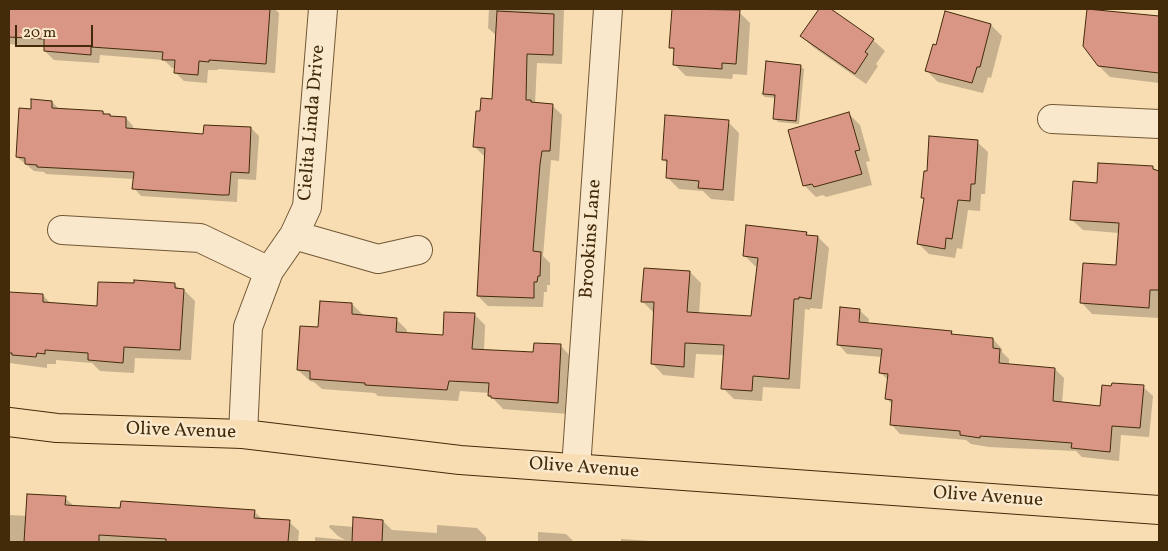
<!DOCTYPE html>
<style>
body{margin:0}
#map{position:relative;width:1168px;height:551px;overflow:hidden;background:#f8dcb2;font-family:Vollkorn,serif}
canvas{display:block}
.frame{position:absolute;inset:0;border:10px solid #432b0a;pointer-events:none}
.scale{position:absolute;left:15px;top:25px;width:78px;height:22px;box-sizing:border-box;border:2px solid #432b0a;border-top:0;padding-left:6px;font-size:15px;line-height:18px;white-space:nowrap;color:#432b0a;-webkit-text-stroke:4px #fae8cd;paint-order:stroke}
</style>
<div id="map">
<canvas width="1168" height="551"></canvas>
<div class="frame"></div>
<div class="scale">20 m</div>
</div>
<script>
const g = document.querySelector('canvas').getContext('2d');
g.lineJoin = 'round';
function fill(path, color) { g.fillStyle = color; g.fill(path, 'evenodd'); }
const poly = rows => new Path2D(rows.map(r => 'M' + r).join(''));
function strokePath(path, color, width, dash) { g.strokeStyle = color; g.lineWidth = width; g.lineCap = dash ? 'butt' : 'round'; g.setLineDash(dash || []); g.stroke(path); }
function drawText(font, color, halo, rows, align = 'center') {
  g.font = font + ' Vollkorn,serif'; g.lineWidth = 5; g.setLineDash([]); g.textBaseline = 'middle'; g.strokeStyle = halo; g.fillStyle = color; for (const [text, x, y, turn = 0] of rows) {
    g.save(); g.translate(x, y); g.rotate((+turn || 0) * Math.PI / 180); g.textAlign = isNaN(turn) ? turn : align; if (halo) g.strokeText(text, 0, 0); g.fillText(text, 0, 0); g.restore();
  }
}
const shadow = poly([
 [9,9,275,9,279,13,275,73,218,69,218,70,208,70,207,83,184,81,175,72,176,68,172,68,164,60,100,55,99,63,54,60,45,51,45,47,9,44],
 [489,9,564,9,562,64,537,63,535,104,552,105,562,115,559,161,551,160,543,256,550,263,550,285,547,285,547,292,544,292,543,307,488,306,478,296,485,157,475,147,481,113,493,100,497,36,488,28],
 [673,9,724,9,726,11,739,12,750,23,747,75,733,74,732,79,686,76,675,65,675,52,671,47],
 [820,9,829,9,873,40,885,51,876,64,878,66,866,84,813,47,801,36],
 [1088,11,1159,18,1159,83,1110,77,1099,66],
 [991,25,1002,36,991,78,988,77,983,93,938,82,927,71,937,46],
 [800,66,804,69,799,124,778,122,775,118,776,98,765,97,761,94,765,88],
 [52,102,60,110,103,112,113,118,126,118,133,126,133,130,204,135,251,128,259,136,256,180,238,179,237,202,141,196,134,188,134,179,46,174,44,172,34,171,17,157,32,110],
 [849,114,860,125,870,161,866,162,872,185,826,197,823,195,816,197,805,186],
 [728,122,739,133,734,201,711,199,703,191,679,189,667,177,668,164,663,159],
 [977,142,988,152,985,194,981,194,980,211,968,210,962,249,957,248,955,258,929,254,919,244,925,199,923,197,928,172],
 [1153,168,1159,172,1159,318,1092,314,1081,302,1117,267,1119,233,1083,230,1071,219,1098,184],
 [806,233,809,236,818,237,829,248,822,309,810,308,810,310,805,309,800,389,763,387,762,401,734,399,723,388,724,355,696,354,694,378,663,375,652,363,654,313,643,302,690,272,701,283,699,314,752,317,758,267,755,266,744,255],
 [174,284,180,289,184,290,195,301,191,360,135,358,134,373,100,371,92,363,56,360,56,364,47,364,47,368,9,363,9,293,43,295,51,304,98,307],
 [352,304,363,315,396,319,407,330,407,334,444,337,474,314,485,325,484,351,534,354,560,345,571,357,568,414,503,409,490,395,490,393,460,391,458,401,378,396,375,393,322,389,314,382,310,381,298,370,319,328],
 [859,310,869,319,868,324,951,332,955,336,993,339,1002,349,1002,352,1009,359,1009,365,1055,369,1064,378,1062,404,1101,407,1143,387,1153,396,1149,437,1121,435,1119,461,1082,457,1076,451,989,447,971,444,966,440,900,434,891,424,893,405,887,399,888,380,881,373,882,357,847,354,838,344],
 [858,317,860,317,859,329],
 [65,498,74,506,121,509,254,511,263,520,289,522,299,531,298,542,9,542,9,515,27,516],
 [383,521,392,530,437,533,437,525,477,528,486,537,486,542,315,542,315,537,345,540,338,536,329,527,330,525,354,527],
 [538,532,566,534,574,542,538,542],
 [621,539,651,541,653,542,621,542]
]);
const building = poly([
 [9,9,270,9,266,64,209,60,209,62,199,61,198,75,174,73,175,60,162,60,163,52,91,47,91,55,44,51,44,39,9,37,9,9],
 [672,9,740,10,736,64,722,63,722,69,673,65,674,48,669,48,672,9],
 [819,9,831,9,874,39,865,52,868,54,855,74,800,36,819,9],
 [1087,9,1159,16,1159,73,1098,66,1083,46,1087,9],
 [497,11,554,14,553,55,527,54,526,100,531,100,531,102,553,104,550,151,542,151,540,164,533,251,541,252,540,276,538,276,537,282,534,282,534,298,477,296,485,148,473,147,476,111,480,111,481,98,492,99,497,11],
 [945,11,991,24,980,67,977,67,972,83,925,71,933,44,936,45,945,11],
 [766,61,801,65,796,121,773,119,775,95,763,94,766,61],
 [31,99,52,101,52,108,103,111,103,114,110,114,110,116,126,117,126,128,203,134,204,125,251,127,249,173,231,172,229,195,221,195,132,189,134,172,37,167,37,165,25,164,25,158,16,157,19,108,31,109,31,99],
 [849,112,860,150,855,151,862,174,814,187,812,184,803,186,788,130,849,112],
 [665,115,729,120,723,190,698,188,699,181,666,178,667,160,662,160,665,115],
 [929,136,978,140,975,184,971,184,970,201,958,200,952,239,946,238,945,249,917,244,924,198,921,198,924,171,927,171,929,136],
 [1098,163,1153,166,1153,169,1159,171,1159,290,1150,290,1149,308,1080,303,1083,263,1116,265,1119,223,1070,220,1073,181,1097,183,1098,163],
 [746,225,807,232,806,235,818,236,811,299,799,297,799,299,794,299,789,379,753,376,752,391,721,389,724,345,685,343,684,367,651,364,654,302,641,302,644,268,690,271,687,312,751,316,758,258,743,256,746,225],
 [134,280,175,283,175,288,184,289,180,350,124,347,123,363,88,360,88,353,45,350,45,354,37,353,36,357,12,355,12,353,9,353,9,292,43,294,43,302,97,306,98,282,134,283,134,280],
 [320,301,352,303,352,314,397,318,396,332,443,335,444,312,475,313,472,349,533,352,534,343,561,344,558,403,491,398,491,396,488,396,489,383,449,381,447,390,365,385,365,383,310,379,310,371,297,370,300,326,318,327,320,301],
 [840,307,860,309,859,322,952,331,951,334,993,338,993,348,1000,349,999,363,1055,368,1053,401,1100,406,1102,385,1111,386,1112,383,1144,385,1140,428,1112,426,1110,452,1071,448,1072,443,980,436,980,438,960,435,960,431,890,425,892,400,885,399,888,374,879,373,882,349,837,345,840,307],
 [27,494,66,496,65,505,120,508,121,501,255,510,254,518,290,520,288,542,166,542,166,539,99,535,99,542,24,542,27,494],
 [353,517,383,520,382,542,352,542,353,517]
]);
const minor = poly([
 [1052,119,1159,124],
 [62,230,200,238,269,271],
 [294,235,378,259,418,250],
 [243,434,248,327,269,271,294,235,307,207,323,9],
 [576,468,608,9]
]);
const major = poly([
 [9,422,57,428,243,434,460,460,1159,510]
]);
const streetNames = [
 ["Cielita Linda Drive",313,123,-85],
 ["Brookins Lane",592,239,-86],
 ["Olive Avenue",181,432,2],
 ["Olive Avenue",584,469,4],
 ["Olive Avenue",988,498,4]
];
fill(shadow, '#0003');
fill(building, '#da9684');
strokePath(building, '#432b0a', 1);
strokePath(minor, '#705734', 30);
strokePath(major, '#432b0a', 30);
strokePath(minor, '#fae8cd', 28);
strokePath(major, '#f8dcb2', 28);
drawText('19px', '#432b0a', '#fae8cd', streetNames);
</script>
